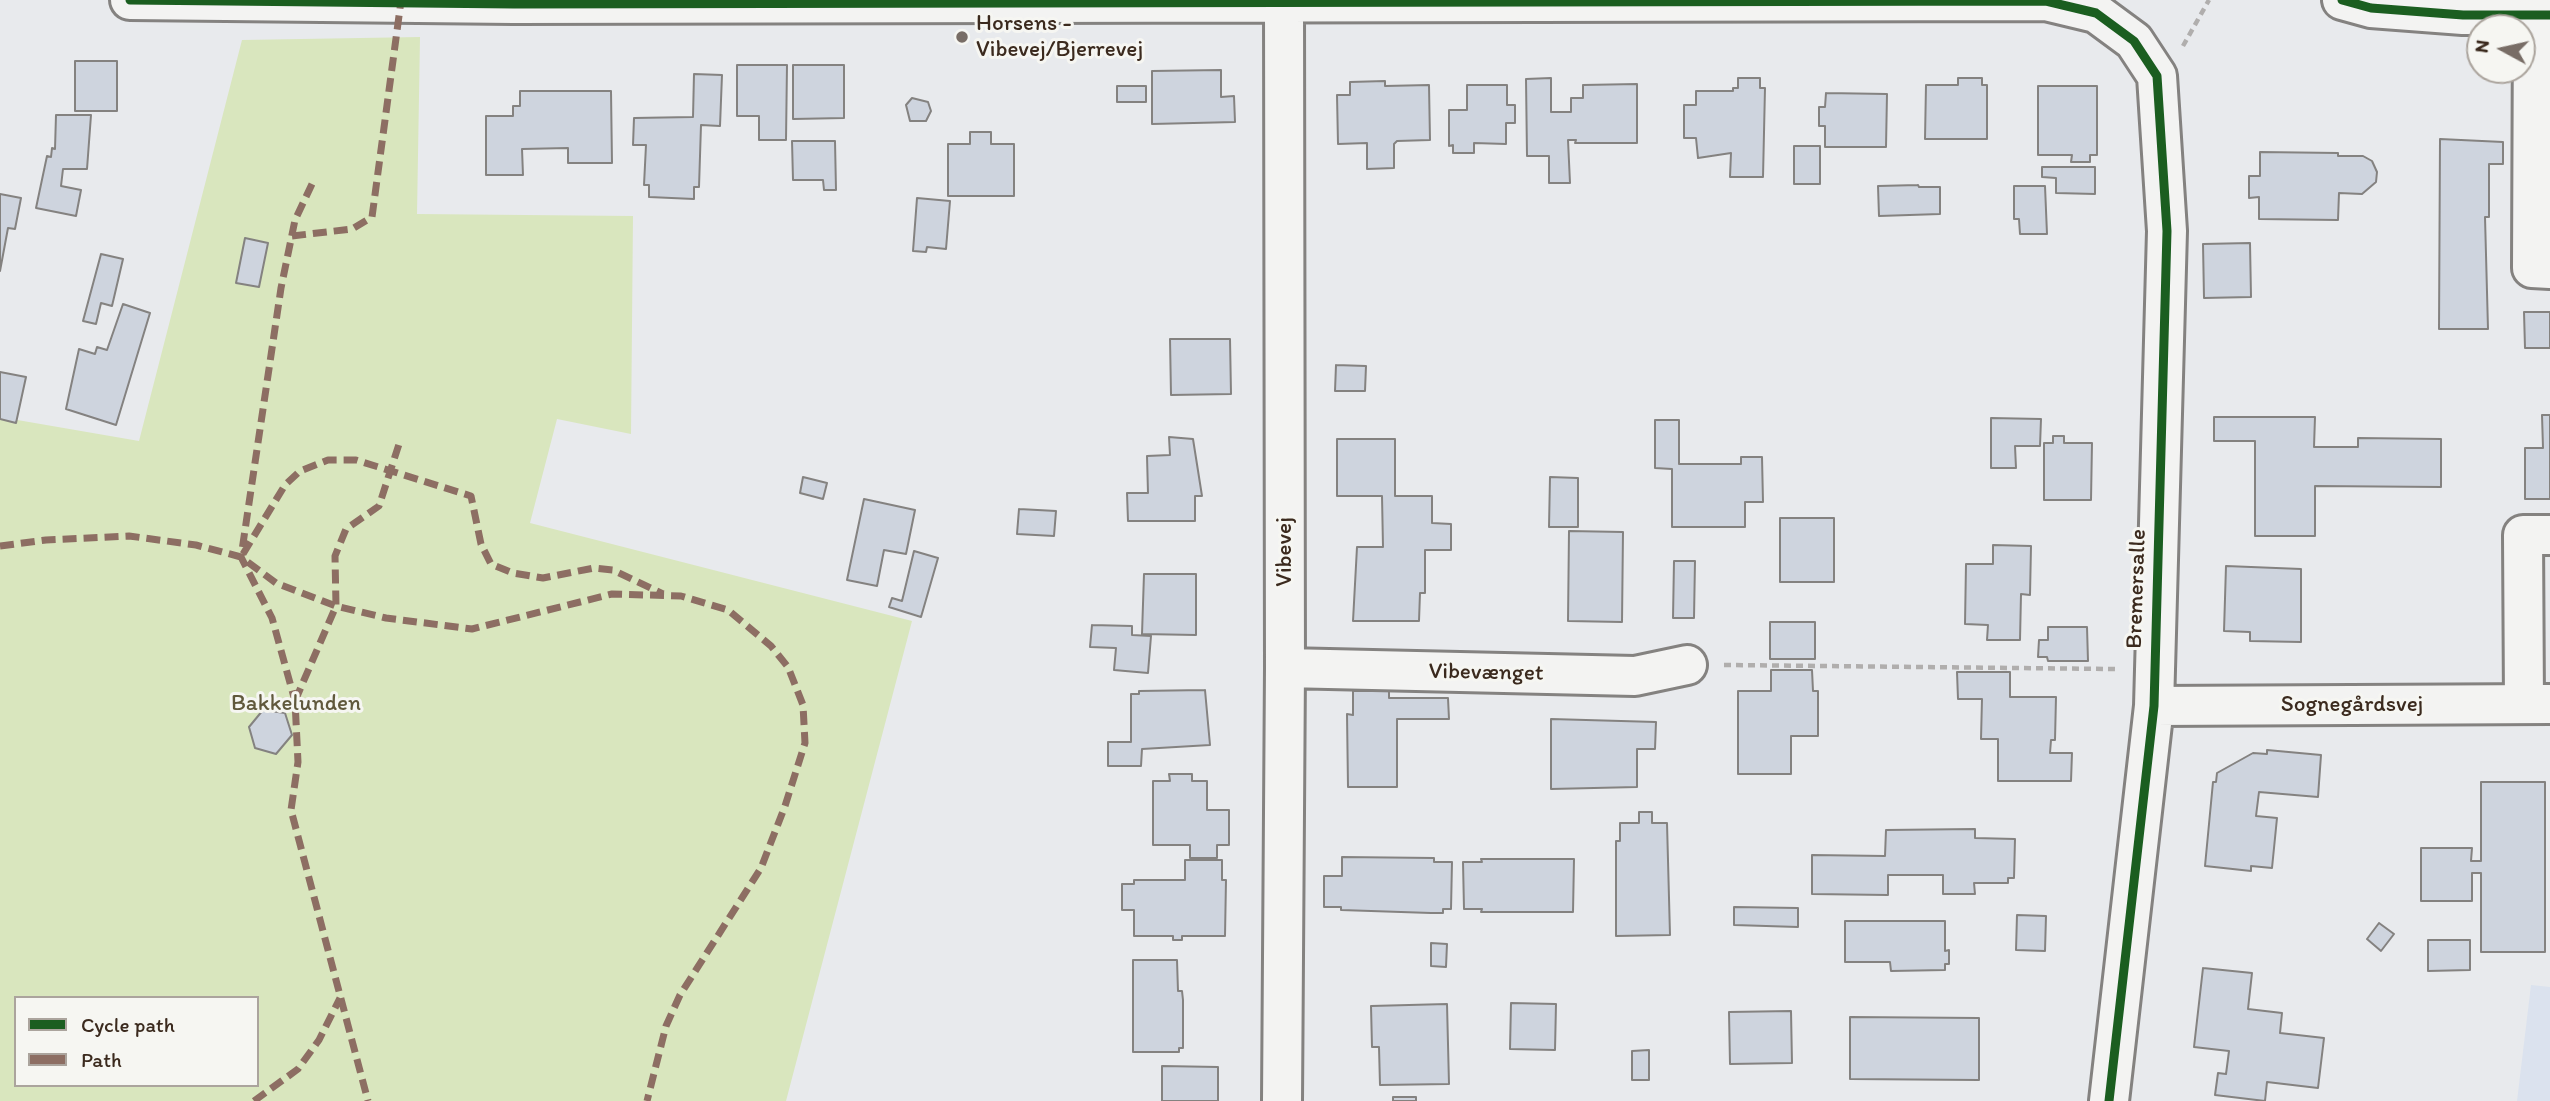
<!DOCTYPE html>
<meta charset="utf-8">
<style>
body{margin:0}
#map{position:relative;width:2550px;height:1101px;overflow:hidden;background:#e8eaed;font-family:Itim,sans-serif}
canvas{display:block}
.legend{position:absolute;left:14px;top:996px;width:245px;height:91px;box-sizing:border-box;background:#f6f6f2;border:2px solid #aba49d;margin:0;padding:9px 12px;list-style:none;font-size:21px;color:#3b2a1e}
.legend li{display:flex;align-items:center;gap:14px;height:35px}
.legend b{width:35px;border:2px solid #aba49d}
.north{position:absolute;left:2466px;top:14px;width:70px;height:70px;box-sizing:border-box;background:#f6f6f2;border:2px solid #aba49d;border-radius:50%;rotate:278deg;font-size:19px;font-weight:700;line-height:28px;text-align:center;color:#3b2a1e}
.north::after{content:'';display:block;margin:auto;width:24px;height:32px;background:#786d66;clip-path:polygon(50% 0,100% 100%,50% 72%,0 100%)}
</style>
<div id="map">
<canvas width="2550" height="1101"></canvas>
<ul class="legend">
<li><b style="height:9px;background:#1b5e20"></b>Cycle path</li>
<li><b style="height:9px;background:#8d6e63"></b>Path</li>
</ul>
<div class="north">N</div>
</div>
<script>
const g = document.querySelector('canvas').getContext('2d');
g.lineJoin = 'round';
function fill(path, color) { g.fillStyle = color; g.fill(path, 'evenodd'); }
const poly = rows => new Path2D(rows.map(r => 'M' + r).join(''));
function strokePath(path, color, width, dash) { g.strokeStyle = color; g.lineWidth = width; g.lineCap = dash ? 'butt' : 'round'; g.setLineDash(dash || []); g.stroke(path); }
function drawText(font, color, halo, rows, align = 'center') {
  g.font = font + ' Itim,sans-serif'; g.lineWidth = 6; g.setLineDash([]); g.textBaseline = 'middle'; g.strokeStyle = halo; g.fillStyle = color; for (const [text, x, y, turn = 0] of rows) {
    g.save(); g.translate(x, y); g.rotate((+turn || 0) * Math.PI / 180); g.textAlign = isNaN(turn) ? turn : align; if (halo) g.strokeText(text, 0, 0); g.fillText(text, 0, 0); g.restore();
  }
}
const built = poly([
 [2531,985,2550,987,2550,1101,2517,1101]
]);
const green = poly([
 [420,37,417,214,633,216,631,434,557,419,530,523,912,621,786,1101,0,1101,0,417,139,441,242,40],
 [16,998,257,998,257,1085,16,1085]
]);
const building = poly([
 [75,61,117,61,117,111,75,111,75,61],
 [737,65,787,65,786,140,759,140,759,116,737,116,737,65],
 [793,65,844,65,844,118,793,119,793,65],
 [1221,70,1221,97,1234,96,1235,122,1152,124,1152,71,1221,70],
 [694,74,722,75,720,126,701,125,699,187,694,187,694,199,649,197,649,185,644,185,646,145,633,145,634,118,693,117,694,74],
 [1551,78,1551,112,1571,112,1571,98,1583,98,1583,85,1637,84,1637,143,1575,143,1576,140,1568,140,1570,183,1549,183,1549,156,1527,156,1526,79,1551,78],
 [1738,78,1760,78,1760,88,1765,88,1763,177,1730,177,1731,153,1698,158,1696,138,1684,138,1684,105,1696,105,1696,91,1733,91,1733,88,1738,88,1738,78],
 [1958,78,1982,78,1982,85,1987,85,1987,139,1925,139,1926,85,1958,85,1958,78],
 [1385,81,1385,86,1429,85,1430,140,1397,141,1394,144,1394,168,1367,169,1367,143,1338,144,1337,95,1350,95,1350,82,1385,81],
 [1467,85,1507,85,1507,105,1515,105,1515,123,1506,123,1506,144,1474,143,1474,153,1453,153,1453,145,1449,146,1449,110,1467,110,1467,85],
 [1117,86,1146,86,1146,102,1117,102,1117,86],
 [2038,86,2097,86,2097,155,2090,155,2090,162,2071,162,2072,155,2038,155,2038,86],
 [520,91,611,91,612,163,568,163,568,148,522,149,523,175,486,175,486,116,513,116,513,106,520,106,520,91],
 [1826,93,1887,94,1886,147,1825,147,1825,126,1819,126,1819,107,1825,107,1826,93],
 [912,98,928,102,931,111,926,121,910,121,906,105,912,98],
 [56,115,91,115,87,169,63,169,61,186,81,190,76,216,36,208,47,156,51,157,52,148,55,149,56,115],
 [970,132,991,132,991,144,1014,144,1014,196,948,196,948,144,970,144,970,132],
 [2440,139,2503,142,2503,164,2489,164,2489,217,2485,217,2488,329,2439,329,2440,139],
 [792,141,835,141,836,190,824,190,823,180,793,180,792,141],
 [1794,146,1820,146,1820,184,1794,184,1794,146],
 [2260,152,2338,153,2338,156,2363,156,2372,161,2377,172,2376,182,2362,194,2339,193,2338,220,2259,219,2259,197,2249,198,2249,176,2260,176,2260,152],
 [2042,167,2095,167,2095,194,2056,193,2056,178,2042,177,2042,167],
 [1918,185,1919,187,1940,187,1940,214,1879,216,1878,186,1918,185],
 [2014,186,2045,186,2047,234,2020,234,2019,219,2014,219,2014,186],
 [0,194,21,198,15,229,8,228,0,271,0,194],
 [917,198,950,201,946,249,927,247,926,252,913,251,917,198],
 [245,238,268,243,259,287,236,283,245,238],
 [2250,243,2251,297,2204,298,2203,244,2250,243],
 [101,254,123,259,112,306,101,303,96,324,83,321,101,254],
 [123,304,150,313,116,425,66,409,79,349,95,354,97,347,107,350,123,304],
 [2524,312,2550,312,2550,348,2525,348,2524,312],
 [1170,339,1230,339,1231,394,1171,395,1170,339],
 [1336,365,1366,366,1365,391,1335,391,1336,365],
 [0,372,26,377,16,423,0,419,0,372],
 [2542,415,2550,415,2550,499,2525,499,2525,448,2543,448,2542,415],
 [2214,417,2315,417,2314,447,2358,447,2358,438,2441,439,2441,487,2315,486,2315,536,2255,536,2255,441,2214,441,2214,417],
 [1991,418,2041,419,2040,446,2015,446,2016,468,1991,468,1991,418],
 [1655,420,1679,420,1679,464,1741,464,1741,457,1762,457,1763,502,1745,502,1745,527,1672,527,1672,469,1655,468,1655,420],
 [2053,436,2064,436,2064,443,2092,443,2091,500,2044,500,2044,443,2053,443,2053,436],
 [1169,437,1193,439,1202,496,1195,496,1195,521,1128,521,1127,493,1148,493,1147,456,1170,455,1169,437],
 [1337,439,1395,439,1395,496,1432,496,1432,523,1451,524,1451,550,1425,550,1425,593,1420,593,1419,621,1353,621,1357,547,1383,547,1382,496,1337,496,1337,439],
 [803,477,827,483,823,499,800,493,803,477],
 [1550,477,1578,478,1578,527,1549,527,1550,477],
 [864,499,915,510,906,554,884,550,877,586,847,580,864,499],
 [1019,509,1056,511,1054,536,1017,534,1019,509],
 [1780,518,1834,518,1834,582,1780,582,1780,518],
 [1569,531,1623,532,1622,622,1568,621,1569,531],
 [1993,545,2031,546,2030,595,2021,594,2020,640,1987,640,1988,625,1965,624,1966,564,1993,564,1993,545],
 [914,551,938,558,921,617,889,607,892,598,902,601,914,551],
 [1674,561,1695,561,1694,618,1673,618,1674,561],
 [2226,566,2301,569,2301,642,2250,641,2250,632,2224,631,2226,566],
 [1144,574,1196,574,1196,635,1142,634,1144,574],
 [1770,622,1815,622,1815,659,1770,659,1770,622],
 [1092,625,1132,626,1132,635,1151,636,1148,673,1114,670,1116,648,1090,647,1092,625],
 [2048,627,2087,627,2088,661,2048,661,2047,657,2038,657,2039,640,2048,640,2048,627],
 [1771,670,1812,670,1813,691,1818,691,1818,736,1791,736,1791,774,1738,774,1738,691,1771,691,1771,670],
 [1957,672,2010,672,2010,697,2056,697,2055,740,2051,740,2050,753,2072,753,2071,781,1998,781,1998,739,1981,739,1982,699,1958,699,1957,672],
 [1205,690,1210,745,1142,749,1141,766,1108,766,1108,742,1131,742,1131,694,1139,694,1139,691,1205,690],
 [1353,691,1389,691,1389,698,1448,698,1449,719,1397,719,1397,787,1348,787,1347,714,1353,715,1353,691],
 [263,710,285,713,292,735,276,754,255,748,249,727,263,710],
 [1551,719,1656,722,1655,749,1637,749,1637,787,1551,789,1551,719],
 [2267,750,2321,755,2318,797,2259,792,2256,816,2277,818,2272,868,2251,866,2251,871,2205,866,2213,782,2216,782,2217,773,2253,753,2267,754,2267,750],
 [1169,774,1192,774,1192,781,1207,781,1207,810,1229,810,1229,845,1217,845,1217,858,1190,858,1190,845,1153,845,1153,781,1170,781,1169,774],
 [2481,782,2545,782,2545,952,2481,952,2481,873,2472,873,2472,901,2421,901,2421,848,2472,848,2471,861,2481,861,2481,782],
 [1639,812,1652,812,1652,823,1667,823,1670,935,1616,936,1616,841,1620,841,1620,823,1639,823,1639,812],
 [1975,829,1975,838,2015,839,2014,878,2008,878,2008,883,1974,883,1975,894,1943,894,1943,875,1888,875,1888,895,1812,894,1812,855,1885,856,1886,830,1975,829],
 [1342,857,1434,858,1434,862,1452,862,1451,909,1443,909,1443,913,1431,913,1341,910,1341,907,1324,907,1324,876,1342,876,1342,857],
 [1481,859,1574,859,1573,912,1481,912,1482,909,1464,909,1463,862,1482,862,1481,859],
 [1185,860,1222,860,1222,880,1226,880,1225,936,1182,936,1182,940,1173,940,1173,936,1134,936,1134,910,1122,910,1122,884,1134,884,1134,880,1185,880,1185,860],
 [1734,907,1798,908,1798,927,1734,925,1734,907],
 [2017,915,2046,916,2045,951,2016,950,2017,915],
 [1845,921,1945,921,1945,951,1949,950,1949,964,1945,964,1945,970,1891,971,1890,962,1845,962,1845,921],
 [2379,923,2394,934,2381,951,2367,939,2379,923],
 [2428,940,2470,940,2470,970,2428,971,2428,940],
 [1431,943,1447,944,1446,967,1431,966,1431,943],
 [1133,960,1177,960,1178,991,1182,991,1183,1000,1183,1048,1179,1048,1179,1052,1133,1052,1133,960],
 [2203,968,2252,973,2248,1009,2282,1013,2280,1033,2324,1038,2318,1088,2267,1082,2265,1101,2215,1095,2218,1073,2226,1074,2229,1051,2194,1047,2203,968],
 [1511,1003,1556,1004,1555,1050,1510,1049,1511,1003],
 [1447,1004,1449,1084,1380,1085,1379,1047,1372,1047,1371,1006,1447,1004],
 [1791,1011,1792,1063,1730,1064,1729,1012,1791,1011],
 [1850,1017,1979,1018,1979,1080,1850,1079,1850,1017],
 [1649,1050,1649,1080,1632,1080,1632,1051,1649,1050],
 [1162,1066,1218,1067,1218,1101,1162,1101,1162,1066],
 [1393,1097,1416,1097,1416,1101,1393,1101,1393,1097]
]);
const path = poly([
 [2183,46,2209,0],
 [1724,665,2115,669]
]);
const minor = poly([
 [130,0,514,4,2046,1,2096,13,2134,41,2157,76,2167,231,2154,706,2109,1101],
 [2342,0,2371,8,2463,15,2550,15],
 [2533,15,2532,268,2550,269],
 [1285,668,1635,676,1687,665],
 [2524,704,2523,535,2550,535],
 [2154,706,2550,704],
 [1282,1101,1285,668,1284,3]
]);
const quiet = poly([
 [312,184,295,220,281,288,241,557,272,618,295,701,298,762,291,810,368,1101],
 [292,236,352,229,372,217,401,1],
 [0,546,46,540,129,536,196,545,241,557,276,583,336,606,386,618,472,629,612,594,681,596,728,610,771,646,788,667,803,705,805,743,785,806,761,868,680,995,666,1026,647,1101],
 [243,554,285,485,300,471,328,460,356,460,471,496,481,544,491,564,513,573,543,578,594,568,613,570,663,594],
 [295,701,336,606,335,556,346,529,379,506,400,441],
 [254,1101,298,1069,319,1040,340,998]
]);
const cycleway = poly([
 [130,0,514,4,2046,1,2096,13,2134,41,2157,76,2167,231,2154,706,2109,1101],
 [2342,0,2371,8,2463,15,2550,15]
]);
const markers = [
 [962,37,7,"#786d66"]
];
const poiNames = [
 ["Horsens -",976,24],
 ["Vibevej/Bjerrevej",976,50]
];
const streetNames = [
 ["Vibevej",1285,552,-90],
 ["Bremersalle",2137,589,-88],
 ["Vibevænget",1486,673,1],
 ["Sognegårdsvej",2352,705]
];
const parkNames = [
 ["Bakkelunden",296,704]
];
fill(built, '#dbe2ee');
fill(green, '#d9e6be');
fill(building, '#ced4de');
strokePath(building, '#848280', 2);
strokePath(minor, '#848280', 44);
strokePath(path, '#b0aead', 4.5, [7, 5]);
strokePath(minor, '#f3f3f2', 38);
strokePath(quiet, '#8d6e63', 7, [14, 7]);
strokePath(cycleway, '#1b5e20', 9);
for (const [x, y, r, color] of markers) { const dot = new Path2D(); dot.arc(x, y, r, 0, 2 * Math.PI); g.fillStyle = color; g.fill(dot); strokePath(dot, '#f6f6f2', 2.5); }
drawText('23px', '#3b2a1e', '#f6f6f2', poiNames, 'left');
drawText('23px', '#3b2a1e', '#f6f6f2', streetNames);
drawText('23px', '#60583c', '#f6f6f2', parkNames);
</script>
